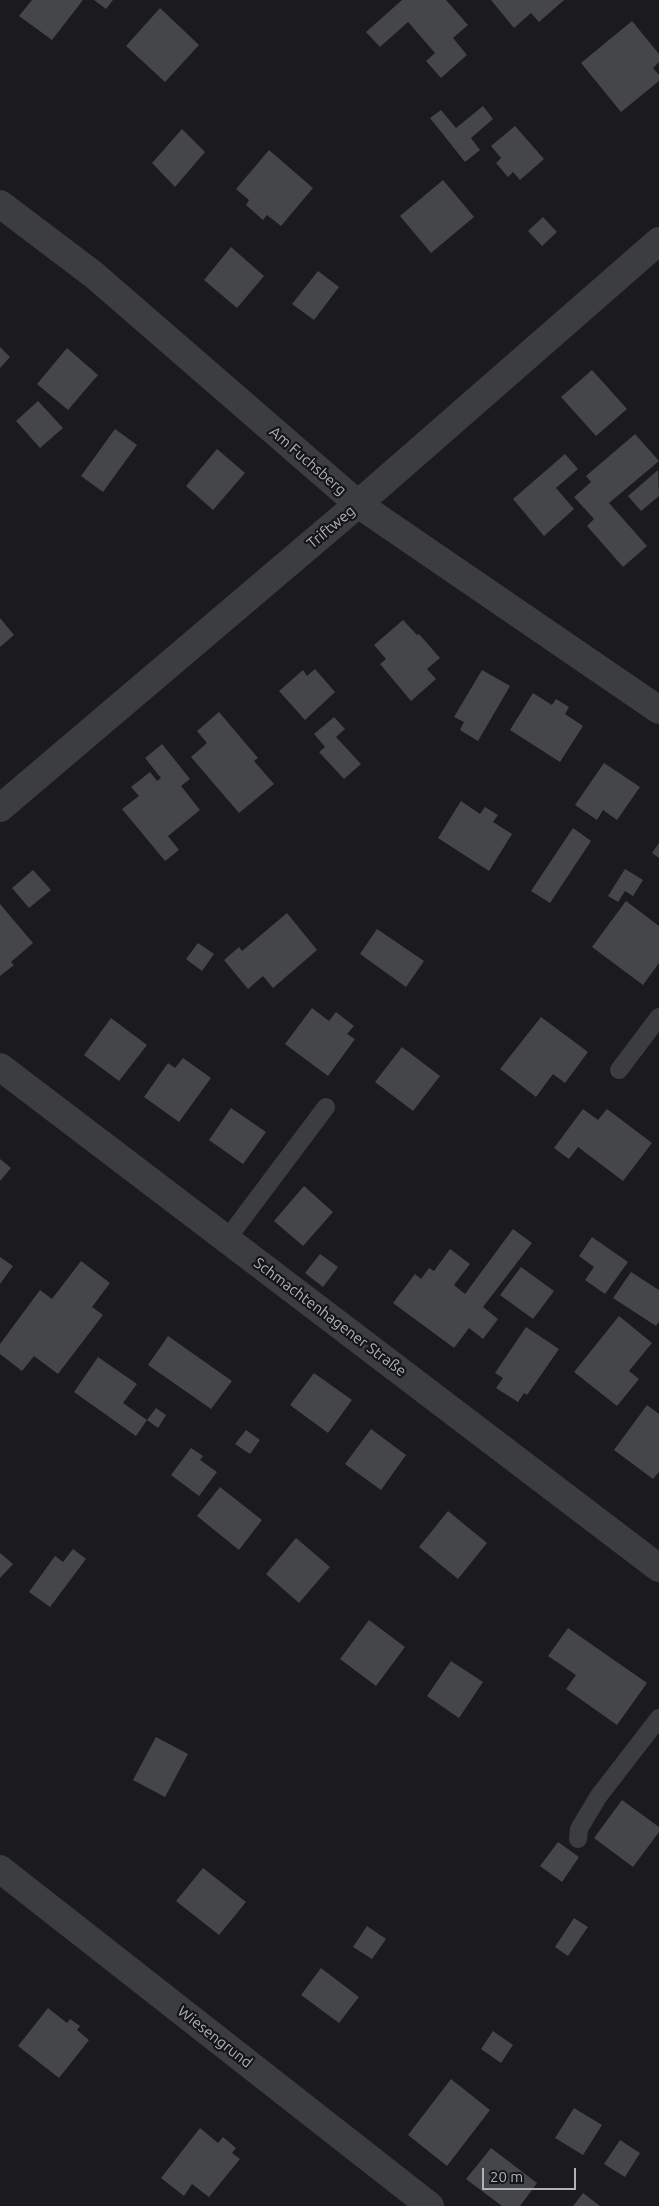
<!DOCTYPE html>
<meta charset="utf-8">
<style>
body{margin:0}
#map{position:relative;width:659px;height:2206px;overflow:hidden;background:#1b1b1d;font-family:Ubuntu,sans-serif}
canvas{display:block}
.scale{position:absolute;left:482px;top:2168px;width:94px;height:22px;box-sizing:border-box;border:2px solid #aeb2bb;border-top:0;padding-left:6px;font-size:15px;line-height:18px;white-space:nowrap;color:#aeb2bb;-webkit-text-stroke:4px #161618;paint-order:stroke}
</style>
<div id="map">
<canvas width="659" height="2206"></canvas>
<div class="scale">20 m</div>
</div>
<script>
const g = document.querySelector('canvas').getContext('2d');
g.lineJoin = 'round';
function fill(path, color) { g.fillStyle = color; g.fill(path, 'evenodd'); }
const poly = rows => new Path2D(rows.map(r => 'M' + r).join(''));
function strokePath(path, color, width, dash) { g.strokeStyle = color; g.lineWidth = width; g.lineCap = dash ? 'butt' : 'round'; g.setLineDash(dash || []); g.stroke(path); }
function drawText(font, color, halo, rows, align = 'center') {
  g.font = font + ' Ubuntu,sans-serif'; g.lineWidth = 4.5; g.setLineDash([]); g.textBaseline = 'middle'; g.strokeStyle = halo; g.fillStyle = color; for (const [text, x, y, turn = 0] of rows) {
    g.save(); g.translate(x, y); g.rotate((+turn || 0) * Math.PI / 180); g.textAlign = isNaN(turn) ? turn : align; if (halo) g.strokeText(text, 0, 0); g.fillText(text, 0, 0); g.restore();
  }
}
const building = poly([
 [32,0,83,0,52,40,19,16],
 [94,0,113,0,106,9],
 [402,0,446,0,468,25,453,38,467,55,441,78,426,61,435,53,408,22,380,47,366,32],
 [491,0,564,0,539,22,531,13,514,28],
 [160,8,199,45,165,82,126,46],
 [632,21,659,54,659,62,653,68,659,75,659,81,621,112,581,63],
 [483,106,493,119,471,138,480,150,465,162,430,118,441,110,456,128],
 [515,126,544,159,520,180,513,172,508,177,496,163,501,158,491,146],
 [182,129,205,152,175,187,152,163],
 [269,150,313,188,281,226,267,215,263,220,246,205,249,200,236,189],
 [443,180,474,217,431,253,400,216],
 [543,217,557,232,542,246,528,231],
 [231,247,264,276,237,308,204,280],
 [318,271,339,287,314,320,292,304],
 [0,347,10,357,0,368],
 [67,348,98,375,68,410,37,384],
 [592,370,627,409,596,436,561,397],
 [38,401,63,428,40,448,16,421],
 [115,429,137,445,103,492,81,476],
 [635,434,659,461,609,503,647,546,623,567,587,526,594,519,574,497,591,482,586,476],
 [217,449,245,473,213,510,186,486],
 [565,454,578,469,556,488,574,509,544,536,513,499],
 [658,470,659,496,641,511,628,496],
 [0,618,14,635,0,647],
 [403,620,417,635,419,634,440,658,427,669,436,679,411,701,380,664,386,659,374,645],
 [315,669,335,692,305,720,279,691,303,670,307,676],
 [482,670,510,686,478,741,460,730,464,722,454,717],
 [533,693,552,705,556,699,569,707,565,714,583,726,560,762,510,730],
 [219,712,258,758,254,761,274,784,239,813,191,757,207,743,197,731],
 [334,717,345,729,336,737,361,764,344,779,319,752,325,747,314,734],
 [162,744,190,779,181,786,200,810,168,836,179,850,165,861,122,809,139,796,131,787,150,772,157,781,161,778,145,758],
 [604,763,640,787,617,820,603,810,597,820,575,805],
 [461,801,480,814,485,807,498,815,493,822,512,834,489,871,438,838],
 [573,828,591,841,550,903,531,891],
 [659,843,659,858,652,853],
 [625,869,643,880,633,896,625,891,618,902,608,896],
 [33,870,51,890,29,908,12,888],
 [626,901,659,926,659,963,643,985,592,947],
 [0,904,33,943,11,962,14,965,0,976],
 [287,913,317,950,273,988,263,976,248,989,224,960,239,947,242,951],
 [377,929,424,961,406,987,360,954],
 [198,943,214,954,202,971,186,959],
 [312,1008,329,1021,336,1012,354,1026,347,1034,355,1039,328,1076,285,1044],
 [541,1017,588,1052,565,1083,553,1074,536,1097,500,1069],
 [111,1018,147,1045,119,1081,84,1055],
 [402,1047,440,1076,413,1111,375,1082],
 [183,1058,211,1078,179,1122,144,1097,168,1063,175,1068],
 [231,1108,266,1132,243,1164,209,1140],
 [583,1109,598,1120,607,1109,652,1143,623,1181,578,1147,569,1159,554,1148],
 [0,1159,11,1168,0,1181],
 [304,1186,333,1212,303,1246,274,1221],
 [513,1229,532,1243,483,1307,498,1319,483,1339,469,1328,454,1348,393,1303,415,1274,421,1279,429,1268,434,1271,450,1249,470,1264,454,1285,465,1294],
 [592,1237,628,1262,605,1294,585,1280,594,1267,579,1256],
 [320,1254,338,1267,323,1287,305,1273],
 [0,1257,13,1266,0,1284],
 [81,1261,110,1283,92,1307,103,1315,58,1374,34,1356,22,1371,0,1354,0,1344,40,1290,52,1299],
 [521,1267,554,1291,533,1319,500,1295],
 [631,1272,659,1290,659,1322,656,1326,613,1298],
 [619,1316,652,1343,629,1371,639,1379,617,1406,574,1372],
 [526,1327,559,1349,527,1395,524,1393,518,1402,496,1388,503,1378,495,1373],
 [168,1336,232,1381,211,1409,148,1365],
 [98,1357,137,1384,123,1403,147,1420,136,1436,74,1392],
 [314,1373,352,1400,328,1433,290,1405],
 [647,1405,659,1414,659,1472,653,1479,614,1450],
 [156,1408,166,1415,158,1428,147,1420],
 [371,1429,406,1455,381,1490,345,1464],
 [246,1430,260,1440,250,1454,235,1444],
 [191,1448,203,1456,200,1460,217,1472,199,1496,171,1475],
 [220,1487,262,1520,239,1550,197,1516],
 [448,1511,487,1543,458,1579,419,1547],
 [296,1538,330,1567,299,1603,266,1574],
 [73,1549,86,1559,50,1607,29,1592,55,1556,63,1562],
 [0,1553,13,1564,0,1578],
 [369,1620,405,1647,376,1686,340,1659],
 [568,1628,647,1683,617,1725,566,1689,576,1675,548,1656],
 [451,1661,483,1682,459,1718,427,1696],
 [156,1737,188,1754,165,1797,133,1780],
 [622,1800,659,1827,659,1832,633,1867,594,1838],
 [558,1842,579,1857,562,1882,540,1866],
 [203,1868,246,1902,219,1935,176,1901],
 [574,1918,588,1927,568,1956,555,1947],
 [367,1926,386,1939,372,1959,353,1947],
 [321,1968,359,1997,339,2023,301,1995],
 [48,2008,67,2023,70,2019,80,2026,77,2030,89,2040,59,2078,18,2046],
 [493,2031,513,2045,501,2063,481,2049],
 [451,2079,490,2110,447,2166,408,2135],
 [574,2108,602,2125,583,2155,555,2138],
 [200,2128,218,2143,223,2137,236,2148,232,2153,240,2159,209,2197,192,2184,184,2196,161,2178],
 [620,2140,640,2153,625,2177,604,2164],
 [491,2148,537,2183,520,2206,502,2206,466,2179],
 [583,2193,600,2206,573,2206]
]);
const lane = poly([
 [619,1070,659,1017],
 [227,1239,326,1107],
 [578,1839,579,1829,598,1797,659,1718]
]);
const street = poly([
 [0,204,94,275,358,504,659,710],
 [0,808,358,504,659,241],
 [0,1067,659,1568],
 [0,1869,430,2206]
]);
const streetNames = [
 ["Am Fuchsberg",308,461,41],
 ["Triftweg",331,527,-40],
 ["Schmachtenhagener Straße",330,1317,37],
 ["Wiesengrund",215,2037,38]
];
fill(building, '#45464a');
strokePath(lane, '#3c3d41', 18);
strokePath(street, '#3c3d41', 28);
drawText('15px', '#aeb2bb', '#161618', streetNames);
</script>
